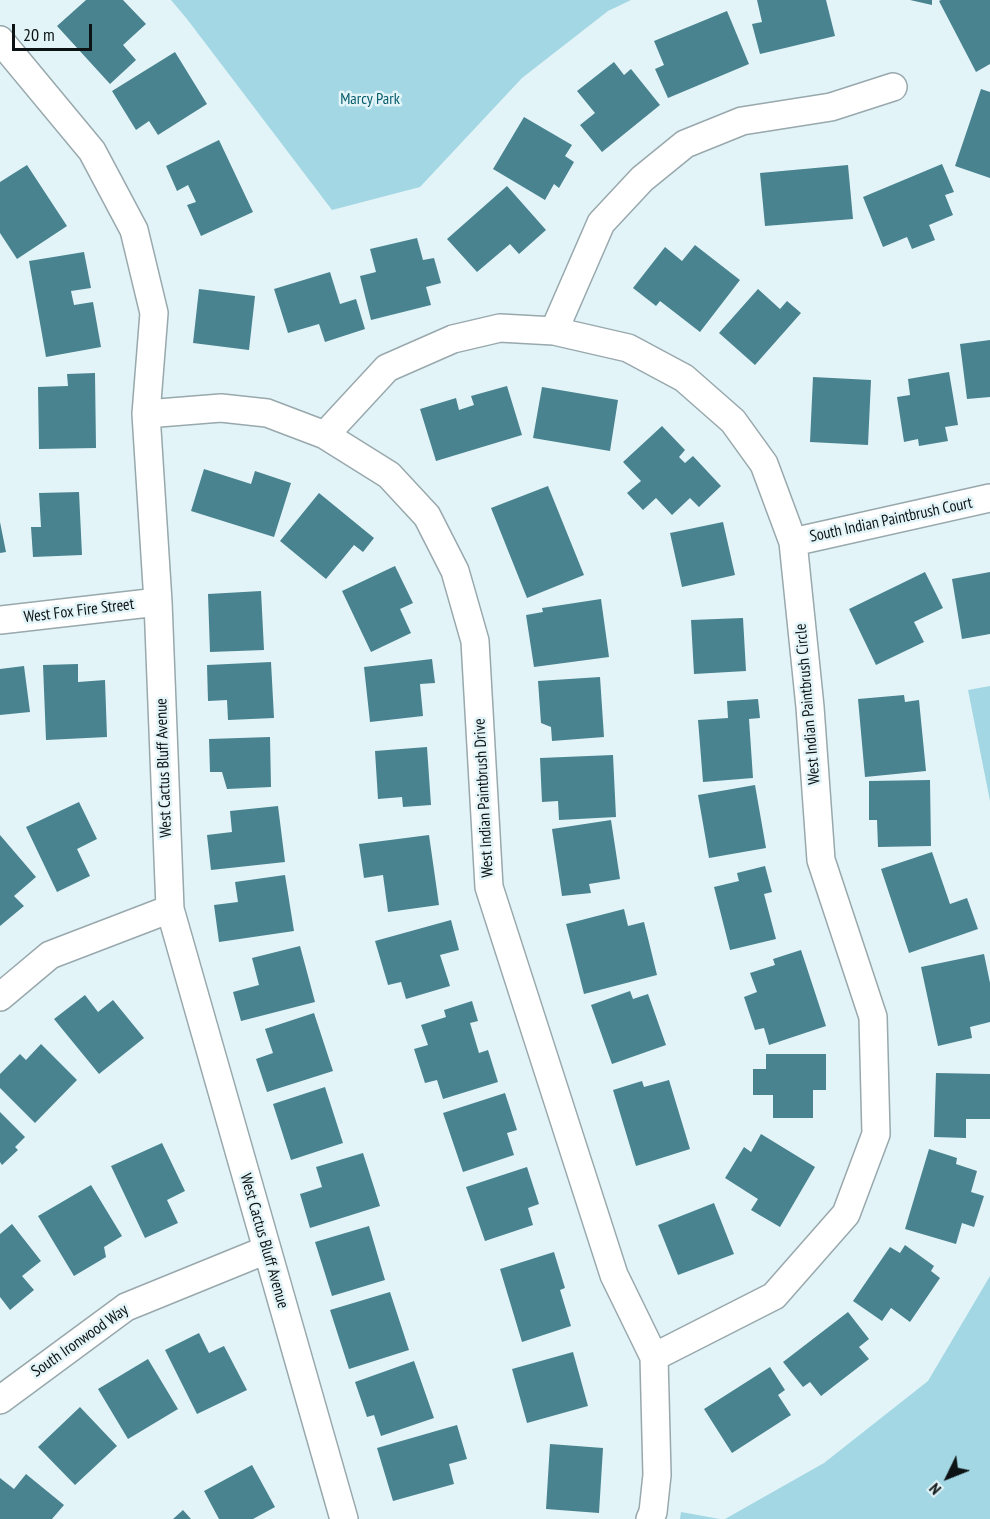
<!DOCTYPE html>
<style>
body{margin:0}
#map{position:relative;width:990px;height:1519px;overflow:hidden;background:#e2f4f8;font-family:"PT Sans Narrow",sans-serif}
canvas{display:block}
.north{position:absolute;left:918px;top:1447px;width:60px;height:60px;-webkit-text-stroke:4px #e2f4f8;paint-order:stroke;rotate:227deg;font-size:16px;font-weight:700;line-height:24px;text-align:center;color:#0d1314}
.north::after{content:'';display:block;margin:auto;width:21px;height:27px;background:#0d1314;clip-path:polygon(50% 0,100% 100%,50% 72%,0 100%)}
.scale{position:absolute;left:12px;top:24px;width:80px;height:27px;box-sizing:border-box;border:3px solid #0d1314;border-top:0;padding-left:8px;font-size:18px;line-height:21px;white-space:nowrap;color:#0d1314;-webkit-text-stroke:4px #e2f4f8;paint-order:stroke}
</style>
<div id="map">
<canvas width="990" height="1519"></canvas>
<div class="north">N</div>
<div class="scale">20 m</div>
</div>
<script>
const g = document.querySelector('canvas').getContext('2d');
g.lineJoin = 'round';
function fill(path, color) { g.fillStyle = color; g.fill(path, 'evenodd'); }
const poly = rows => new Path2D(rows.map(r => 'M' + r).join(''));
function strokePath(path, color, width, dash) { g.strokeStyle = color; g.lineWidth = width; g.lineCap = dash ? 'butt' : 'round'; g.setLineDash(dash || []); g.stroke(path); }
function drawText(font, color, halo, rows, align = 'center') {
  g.font = font + ' "PT Sans Narrow",sans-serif'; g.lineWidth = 5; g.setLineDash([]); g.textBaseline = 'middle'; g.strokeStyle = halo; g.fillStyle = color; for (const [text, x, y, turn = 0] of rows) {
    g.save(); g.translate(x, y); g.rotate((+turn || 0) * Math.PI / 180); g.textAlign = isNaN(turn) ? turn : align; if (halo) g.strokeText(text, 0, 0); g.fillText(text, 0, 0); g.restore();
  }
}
const green = poly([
 [171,0,631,0,608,11,522,78,420,187,332,210,187,19],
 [990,686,990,801,968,690],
 [990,1276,990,1519,725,1519,824,1463,928,1381],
 [681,1512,720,1519,680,1519]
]);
const building = poly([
 [86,0,123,0,146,24,123,45,136,60,110,84,57,26],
 [757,0,826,0,835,36,760,54,752,24,762,22],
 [910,0,932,0,932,5],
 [941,0,990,0,990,64,976,72,939,1],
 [727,11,749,64,668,98,655,69,664,65,654,41],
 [175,52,207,104,158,135,149,121,136,130,112,91],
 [614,62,624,75,631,69,660,105,602,152,580,125,595,113,577,91],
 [981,89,990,92,990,178,955,166],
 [524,117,572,145,565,156,574,162,559,188,554,184,545,200,493,169],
 [219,140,253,212,201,236,187,205,196,202,188,185,177,191,166,166],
 [942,164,954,192,945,195,953,215,929,225,935,240,912,249,907,237,883,247,863,197],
 [27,165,67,226,17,259,0,233,0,182],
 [848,165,853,219,765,226,760,173],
 [507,186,546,230,519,254,510,244,477,272,447,239],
 [417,238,423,260,434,258,441,283,426,287,431,305,371,320,360,276,376,272,370,249],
 [695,245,740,280,700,332,660,301,656,306,633,288,665,247,682,261],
 [84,252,91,288,71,291,74,305,93,302,101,347,46,357,29,261],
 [330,272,340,304,356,299,365,329,325,342,319,324,288,333,274,289],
 [199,289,255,296,249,350,193,343],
 [758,289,780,309,787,301,801,313,755,365,719,333],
 [990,340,990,397,967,399,960,344],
 [949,372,958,425,945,427,948,441,919,446,918,439,904,442,897,397,910,395,908,379],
 [95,373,96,448,39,449,38,387,68,386,67,374],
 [813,377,871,380,868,445,810,442],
 [507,386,522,435,436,461,420,409,456,398,459,410,474,405,471,396],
 [542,387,618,400,610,451,533,438],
 [662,426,685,450,679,457,685,463,693,456,721,486,699,507,690,498,672,515,656,498,643,510,627,493,641,481,623,462],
 [204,469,251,484,255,471,291,483,274,537,191,511],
 [548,486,584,575,527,598,491,508],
 [79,492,82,555,33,557,31,527,41,527,39,493],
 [319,493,374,538,363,552,354,545,326,579,280,541],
 [0,522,6,552,0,553],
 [723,522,735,575,682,587,670,533],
 [395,566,413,603,400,609,411,633,371,652,342,591],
 [925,572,943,608,914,622,924,642,876,665,849,609],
 [990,572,990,634,962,639,952,579],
 [261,591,264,650,210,652,208,594],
 [601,599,609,657,534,667,526,615,543,612,542,608],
 [743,618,746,671,694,674,691,620],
 [432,659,435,683,420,684,423,716,370,722,364,667],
 [271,662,274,718,228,720,227,700,208,701,207,665],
 [78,664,78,682,105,680,107,737,46,740,43,665],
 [24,666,30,712,0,715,0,669],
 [600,677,604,737,552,741,551,727,541,723,538,681],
 [904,695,905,702,919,700,926,771,865,777,858,699],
 [758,699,760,718,749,719,753,778,703,782,698,720,728,718,727,701],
 [270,737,271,787,227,789,222,772,210,772,209,739],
 [427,747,431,805,403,807,402,797,378,799,375,751],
 [613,755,616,817,559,820,558,801,542,802,540,758],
 [930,780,931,846,878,847,877,820,869,820,869,781],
 [755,785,766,848,709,858,698,795],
 [79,802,97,839,77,849,90,876,57,892,26,827],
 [278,806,285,862,211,870,207,835,232,832,230,811],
 [611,820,620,879,589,884,591,893,562,896,552,829],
 [0,835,36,877,14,896,24,906,0,926],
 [429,835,439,905,388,912,383,875,364,878,359,844],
 [932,852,950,904,967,898,978,929,909,953,881,869],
 [765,866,772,892,764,894,776,939,730,950,714,887,739,881,737,873],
 [285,875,294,931,219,942,214,905,238,902,235,882],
 [624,909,628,926,644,922,657,975,584,994,566,924],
 [451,920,459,950,440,955,450,986,406,999,401,982,388,985,375,941],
 [300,946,315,1002,241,1021,233,992,259,985,252,958],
 [801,950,826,1026,769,1045,764,1028,755,1030,744,997,757,992,750,973,775,965,773,959],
 [984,954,990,983,990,1022,970,1027,972,1038,938,1046,921,967],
 [630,991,633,999,648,994,666,1045,612,1064,591,1005],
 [85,995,98,1012,113,1000,144,1038,99,1074,54,1019],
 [472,1001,478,1021,470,1023,479,1053,488,1050,498,1082,443,1099,437,1080,425,1083,414,1049,428,1045,421,1025,446,1017,444,1010],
 [314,1013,333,1071,267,1092,256,1059,273,1053,265,1029],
 [41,1044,77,1080,35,1123,0,1088,0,1074,20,1054,26,1060],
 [766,1054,826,1054,826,1090,813,1090,813,1118,773,1118,773,1095,753,1095,753,1069,766,1069],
 [936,1073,990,1074,990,1119,966,1119,966,1138,934,1137],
 [669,1080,690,1149,636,1166,613,1090,642,1081,644,1087],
 [325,1087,343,1143,291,1160,273,1104],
 [505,1093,517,1130,507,1133,514,1155,463,1172,443,1113],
 [0,1112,25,1137,15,1147,18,1150,2,1165,0,1162],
 [761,1134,815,1167,780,1227,751,1210,758,1199,725,1178,744,1147,751,1152],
 [162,1143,185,1191,167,1200,178,1223,145,1238,111,1166],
 [929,1149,957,1158,956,1164,977,1171,971,1192,984,1196,974,1227,962,1223,956,1244,905,1229],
 [363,1153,380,1206,310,1228,300,1194,322,1187,316,1167],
 [527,1167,539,1204,528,1208,533,1225,485,1241,466,1187],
 [91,1185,122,1236,104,1247,106,1257,74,1276,38,1216],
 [714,1203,734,1254,678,1275,658,1225],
 [12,1224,41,1261,22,1276,34,1290,10,1310,0,1297,0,1234],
 [369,1226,385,1280,332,1296,315,1242],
 [905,1245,934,1266,931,1271,940,1278,910,1322,891,1308,882,1321,853,1301,890,1247,900,1253],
 [554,1252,565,1288,560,1290,571,1326,522,1342,500,1269],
 [390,1292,409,1350,349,1369,330,1310],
 [848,1312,869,1339,859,1347,869,1359,821,1396,810,1382,803,1387,783,1362],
 [199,1333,209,1353,224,1346,247,1390,197,1414,165,1350],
 [573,1352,588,1406,527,1423,512,1369],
 [148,1359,178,1409,128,1439,98,1389],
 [414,1361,434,1418,381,1436,374,1415,367,1417,355,1382],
 [770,1367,785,1390,778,1395,791,1415,732,1453,704,1409],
 [80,1407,117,1446,75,1485,38,1447],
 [457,1425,467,1459,449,1464,454,1484,393,1501,377,1448],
 [550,1444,603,1448,599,1513,546,1509],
 [252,1465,275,1507,253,1519,219,1519,204,1491],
 [26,1474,64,1505,52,1519,0,1519,0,1478,14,1489],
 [183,1510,191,1519,173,1519]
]);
const minor = poly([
 [0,40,92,151,134,230,154,313,146,414,158,602,170,909,344,1519],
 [554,331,601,223,642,179,685,144,742,121,831,107,893,87],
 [146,414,221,408,267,413,325,435,389,475,427,516,455,571,475,641,489,887,614,1275,654,1357,657,1475,653,1512,650,1519],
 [325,435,387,368,453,339,500,328,554,331,628,348,684,378,733,421,764,464,793,542,810,707,821,860,873,1017,876,1134,846,1214,774,1296,654,1357],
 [793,542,990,498],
 [0,620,158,602],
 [0,997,50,955,170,909],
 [0,1400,126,1307,266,1250]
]);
const parkNames = [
 ["Marcy Park",370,99]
];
const streetNames = [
 ["South Indian Paintbrush Court",891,520,-12],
 ["West Fox Fire Street",79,611,-7],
 ["West Indian Paintbrush Circle",808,704,-95],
 ["West Cactus Bluff Avenue",164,768,-92],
 ["West Indian Paintbrush Drive",484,798,-93],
 ["West Cactus Bluff Avenue",264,1241,74],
 ["South Ironwood Way",80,1341,-35]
];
fill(green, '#a2d7e3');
fill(building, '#49838f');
strokePath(minor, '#98a8ac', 30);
strokePath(minor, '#fff', 27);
drawText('16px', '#055b6a', '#e2f4f8', parkNames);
drawText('16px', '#0d1314', '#e2f4f8', streetNames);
</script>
